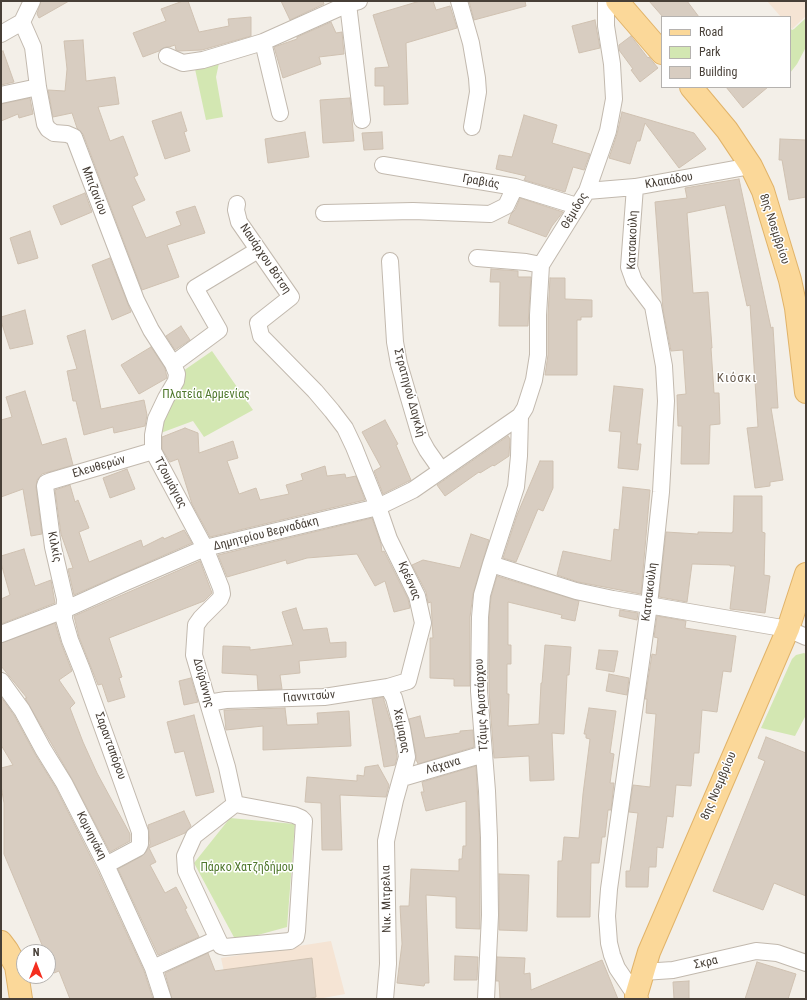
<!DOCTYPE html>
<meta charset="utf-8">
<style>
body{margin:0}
#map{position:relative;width:807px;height:1000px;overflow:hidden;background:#f3efe8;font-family:"Roboto Condensed",sans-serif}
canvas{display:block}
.frame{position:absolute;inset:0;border:2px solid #473f37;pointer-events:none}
.legend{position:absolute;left:661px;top:16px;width:130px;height:72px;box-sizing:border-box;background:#fff;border:1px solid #b5b2af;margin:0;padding:5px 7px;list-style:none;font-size:12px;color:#473f37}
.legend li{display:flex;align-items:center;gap:8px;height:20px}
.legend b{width:20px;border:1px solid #b5b2af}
.north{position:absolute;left:16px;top:944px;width:40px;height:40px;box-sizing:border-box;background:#fff;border:1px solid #b5b2af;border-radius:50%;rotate:0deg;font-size:11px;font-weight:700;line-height:16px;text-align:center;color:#473f37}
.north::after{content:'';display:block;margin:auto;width:14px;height:18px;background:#f42e1f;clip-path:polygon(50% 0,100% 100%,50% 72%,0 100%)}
</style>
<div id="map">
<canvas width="807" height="1000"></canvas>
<div class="frame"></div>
<ul class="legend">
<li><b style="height:5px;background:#fbd899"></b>Road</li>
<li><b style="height:11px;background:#d3e7b2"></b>Park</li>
<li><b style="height:11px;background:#d8cdc1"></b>Building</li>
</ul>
<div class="north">N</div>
</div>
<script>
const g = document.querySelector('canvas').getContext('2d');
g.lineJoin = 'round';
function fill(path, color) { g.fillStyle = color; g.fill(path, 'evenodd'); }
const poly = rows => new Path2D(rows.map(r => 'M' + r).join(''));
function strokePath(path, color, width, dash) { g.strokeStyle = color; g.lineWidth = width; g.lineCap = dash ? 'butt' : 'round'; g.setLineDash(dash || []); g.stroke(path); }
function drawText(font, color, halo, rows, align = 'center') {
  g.font = font + ' "Roboto Condensed",sans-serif'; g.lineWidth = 3; g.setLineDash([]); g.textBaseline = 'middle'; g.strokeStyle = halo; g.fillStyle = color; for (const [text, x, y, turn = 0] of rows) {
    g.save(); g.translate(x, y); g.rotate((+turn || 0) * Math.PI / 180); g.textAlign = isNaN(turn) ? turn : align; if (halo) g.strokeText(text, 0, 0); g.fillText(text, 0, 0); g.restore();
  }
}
const commercial = poly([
 [767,1,806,1,806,16,792,29,790,27,790,17,781,17],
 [331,941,345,994,318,999,230,999,221,958]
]);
const green = poly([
 [806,18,805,49,797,64,790,73,790,28,792,30,794,29],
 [219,63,216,77,223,117,206,120,195,69],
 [212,351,253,410,204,437,193,421,158,434,183,371],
 [804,653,806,654,806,715,795,736,761,728,792,659,796,655],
 [230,818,295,824,287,927,236,941,194,863]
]);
const building = poly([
 [41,1,69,1,39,18,37,14,41,1],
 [183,1,188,1,199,32,229,26,228,19,251,17,251,36,202,50,178,51,176,50,175,45,169,47,166,47,159,51,143,57,133,33,166,21,161,9,183,1],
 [281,1,323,1,324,4,290,20,281,1],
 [420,1,433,1,436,10,450,6,457,28,406,43,408,104,384,105,384,86,375,86,375,68,389,67,373,15,420,1],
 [469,1,525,1,526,6,474,20,469,1],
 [649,1,687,1,699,17,663,17,649,1],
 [595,20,600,48,579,53,572,26,595,20],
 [331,22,336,33,342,32,344,54,319,57,321,64,283,78,274,47,297,39,297,37,331,22],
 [631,36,648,58,649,57,658,68,640,82,631,70,633,69,619,50,619,45,631,36],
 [83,40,86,81,115,77,119,104,98,107,110,141,123,136,138,175,134,177,145,200,132,206,146,238,181,225,176,212,195,206,205,233,167,245,179,277,142,290,83,134,77,128,72,113,53,117,48,90,65,91,67,69,64,41,83,40],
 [3,51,14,82,1,85,1,52,3,51],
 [726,87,768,87,743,108,726,87],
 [30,98,33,114,19,118,18,114,1,121,1,104,30,98],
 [350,98,354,141,323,143,320,100,350,98],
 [181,112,187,131,184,132,190,151,165,159,152,121,181,112],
 [622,112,694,133,706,149,679,168,645,123,640,141,637,141,630,164,609,158,617,134,622,112],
 [524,115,557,125,552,143,590,154,584,170,573,167,565,192,524,180,526,176,496,169,499,155,512,157,524,115],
 [305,132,309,157,268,163,265,139,305,132],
 [382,132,383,149,364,150,362,133,382,132],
 [780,139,806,140,806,197,789,200,782,160,779,160,780,139],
 [739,179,771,328,773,327,778,408,771,408,783,480,770,482,770,486,755,488,747,428,758,427,750,305,747,306,725,205,687,213,693,293,708,292,712,348,711,348,714,393,719,393,720,424,710,425,709,464,681,464,682,426,678,426,677,395,686,394,683,350,671,351,663,310,655,202,687,198,685,188,739,179],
 [85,193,92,212,61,225,53,206,85,193],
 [520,198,563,212,552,226,546,237,508,223,511,214,515,210,520,198],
 [30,231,38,258,18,264,10,238,30,231],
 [110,258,131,312,112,320,92,265,110,258],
 [491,269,518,271,518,277,531,277,528,326,499,326,500,282,490,282,491,269],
 [550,278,565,278,565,299,592,300,592,317,581,317,581,320,577,320,577,375,545,375,548,355,548,315,550,278],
 [25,310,33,344,10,349,1,321,1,317,25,310],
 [181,326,190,340,175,350,166,336,181,326],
 [85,330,101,409,144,400,147,415,145,426,114,433,113,427,84,435,76,401,73,401,67,371,77,369,67,336,85,330],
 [151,347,165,368,167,378,139,394,121,365,151,347],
 [614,386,643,389,637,444,641,444,638,470,618,468,621,432,609,431,614,386],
 [25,391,42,445,66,438,73,465,42,474,37,480,36,487,42,534,31,536,23,489,1,497,1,420,12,417,6,397,25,391],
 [385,420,398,444,396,445,411,480,383,494,374,471,381,467,362,432,385,420],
 [185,428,198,433,199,453,233,441,238,458,227,461,239,494,256,488,260,500,289,494,286,485,303,480,301,474,325,466,327,476,345,474,346,478,356,476,365,500,210,537,192,504,178,459,170,462,162,449,162,437,185,428],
 [508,436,510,439,509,456,494,466,493,465,480,473,479,472,445,496,437,485,508,436],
 [540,461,553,461,553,488,543,511,538,509,516,562,503,558,517,515,540,461],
 [127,469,135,489,110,498,103,478,127,469],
 [70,485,75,502,78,500,89,528,79,532,89,562,141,540,143,547,163,537,164,539,184,530,192,543,74,595,68,569,73,568,61,534,55,490,70,485],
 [623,487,650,490,641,594,578,582,557,575,563,551,611,561,614,529,619,530,623,487],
 [734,496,762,496,762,532,765,533,764,575,770,576,765,613,730,609,735,566,730,566,730,565,692,564,687,602,659,597,666,532,698,534,698,532,732,533,732,532,733,532,734,496],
 [372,518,381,544,382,552,384,551,408,599,410,608,394,612,385,581,375,586,357,554,307,558,287,564,286,560,227,577,218,555,372,518],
 [471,534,489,540,473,594,470,617,470,686,454,686,454,679,430,678,430,638,433,638,431,602,428,603,426,592,412,565,423,560,460,568,471,534],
 [24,549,35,586,51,580,55,603,1,624,1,599,10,595,1,563,1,556,24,549],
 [200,561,212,593,204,601,109,638,122,677,119,678,125,697,108,702,102,684,98,685,79,637,74,616,200,561],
 [497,576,579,601,575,621,561,618,562,615,508,602,508,645,511,645,511,664,507,664,507,694,509,694,508,726,539,724,541,683,542,683,545,645,571,647,569,675,567,675,564,734,552,733,554,780,530,781,529,756,494,758,489,691,489,617,491,597,497,576],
 [296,608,303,630,327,628,330,643,346,642,346,657,299,661,300,673,280,675,282,689,258,690,257,675,222,673,223,646,250,647,250,650,293,645,282,612,296,608],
 [620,610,638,613,637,620,619,616,620,610],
 [657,616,686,621,685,628,736,636,731,672,723,671,717,712,702,710,699,753,694,753,691,786,676,785,673,817,667,816,663,848,657,847,656,867,649,867,648,887,626,887,626,871,630,871,638,813,629,812,633,785,650,787,656,714,646,713,647,699,645,699,652,654,656,655,658,638,654,637,657,616],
 [55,623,61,643,72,671,59,680,75,703,70,708,83,742,97,773,130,834,130,841,110,852,72,779,25,698,27,698,1,666,1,643,55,623],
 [599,650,618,651,614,672,596,669,599,650],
 [609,674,629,678,627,695,606,691,609,674],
 [191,678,198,702,184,705,179,681,191,678],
 [1,697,14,715,35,754,56,788,97,869,144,971,153,999,70,999,59,971,54,973,48,958,48,952,45,952,4,854,4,803,1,786,1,768,13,765,1,745,1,697],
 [383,697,393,730,397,757,395,765,384,767,372,699,383,697],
 [285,708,287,725,318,724,317,713,349,711,351,746,263,750,263,726,226,730,224,710,285,708],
 [589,708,616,711,610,753,614,754,610,783,614,783,611,810,608,810,605,837,602,837,599,863,591,863,590,917,557,917,558,861,562,861,564,837,579,838,583,794,590,739,586,738,586,734,584,734,589,708],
 [194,715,214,792,196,796,184,751,175,753,167,722,194,715],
 [420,716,425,738,460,733,460,731,473,730,474,747,418,764,417,761,416,761,416,755,409,719,420,716],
 [766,737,806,753,806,896,774,883,763,910,713,891,765,761,758,758,766,737],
 [378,765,389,785,386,797,340,795,342,850,322,850,321,803,305,802,307,777,357,781,357,775,364,776,365,767,378,765],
 [476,766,480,838,480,929,456,928,456,897,426,895,429,983,425,983,424,986,397,983,402,944,400,906,409,906,411,869,459,871,459,859,462,859,463,846,466,846,466,801,426,811,421,792,424,792,422,782,476,766],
 [184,811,191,826,185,833,149,848,156,862,150,865,165,893,176,887,187,908,185,909,199,937,158,955,118,869,142,856,146,852,150,844,149,832,148,825,184,811],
 [499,874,529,875,527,931,499,930,499,874],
 [208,953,215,971,312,958,316,997,308,999,172,999,165,973,208,953],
 [455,956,478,957,477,980,454,980,455,956],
 [497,957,525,958,524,974,530,973,531,990,602,960,618,999,500,999,499,981,496,981,497,957],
 [757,962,796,974,788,999,745,999,757,962],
 [689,981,689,999,674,999,673,982,689,981]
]);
const street = poly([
 [459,1,471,43,477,78,478,92,472,127],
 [348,4,362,120],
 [22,22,33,47,38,87,45,124,48,129,54,133,67,134,74,137,136,300,151,330,173,364,177,374,176,381,166,398,156,419,153,435,153,451,205,548,221,588,222,594,220,599,201,618,196,625,194,655,227,767,235,804],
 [1,34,22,22,32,1],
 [263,42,280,113],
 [167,56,183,63,203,60,263,42,348,4,359,1],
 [1,95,38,87],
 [383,165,515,187,577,206],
 [635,187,629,267,634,281,653,306,664,366,666,401,661,492,649,605,609,889,607,916,609,943,612,955,617,968,636,996],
 [587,191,635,187,751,166],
 [324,213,413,211,490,214,506,206,515,187],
 [477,258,526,262,541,265],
 [390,261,395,342,399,364,421,439,427,450,441,470],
 [173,364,219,330,195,288,258,250],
 [491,564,576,591,613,599,788,629,806,637],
 [1,634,64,610,126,582,205,548,378,507,413,490,520,416,525,408,534,380,538,355,538,315,541,265,587,191,608,131,614,99,612,64,606,26,606,1],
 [1,681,22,710,43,749,64,783,106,865,153,968,163,999],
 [208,703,226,700,324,697,388,687,408,681,423,623,417,596,389,539,378,507,354,447,345,428,332,411,315,391,261,336,258,323,291,297,239,222,236,210,237,204],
 [402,778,484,754],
 [235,804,294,815,301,818,304,821,297,931,296,937,290,941,225,947,221,946,186,871,185,856,194,836,235,804],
 [106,865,138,848,140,844,140,832,82,670,70,640,64,619,65,599,53,547,45,486,46,483,51,481,153,451],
 [153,968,217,939],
 [643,972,673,970,756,951,777,953,806,963],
 [385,999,388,964,386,841,395,800,407,757,402,728,394,698,388,687],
 [486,999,490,915,489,838,487,791,479,691,480,617,482,595,491,564,516,487,519,456,520,416]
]);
const primary = poly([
 [617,1,662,53],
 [691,87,727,130,751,166,763,191,790,280,796,308,806,392],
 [1,942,7,950,16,966,21,999],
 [637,999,636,996,649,952,788,629,806,574]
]);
const streetNames = [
 ["Κλαπάδου",669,181,-10],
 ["Γραβιάς",481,182,10],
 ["Μπιζανίου",94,191,69],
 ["Θέμιδος",575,211,-59],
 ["8ης Νοεμβρίου",774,229,72],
 ["Κατσακούλη",633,240,-88],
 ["Ναυάρχου Βότση",265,259,56],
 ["Στρατηγού Δαγκλή",409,393,75],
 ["Ελευθερών",99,467,-16],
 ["Τζουμάγιας",170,483,62],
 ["Δημητρίου Βερναδάκη",266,534,-14],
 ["Κιλκίς",54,547,79],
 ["Κρέσνας",409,581,67],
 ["Κατσακούλη",650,592,-83],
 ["Δοϊράννης",203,683,75],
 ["Γιαννιτσών",309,697,-4],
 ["Τζάιμς Αριστάρχου",482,705,-93],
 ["Χείμαρας",401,731,79],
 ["Σαρανταπόρου",110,746,70],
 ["Λάχανα",443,766,-16],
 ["8ης Νοεμβρίου",719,786,-67],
 ["Κομνηνάκη",91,836,63],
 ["Νικ. Μιτρελια",387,899,-91],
 ["Σκρα",706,963,-13]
];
const parkNames = [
 ["Πλατεία Αρμενίας",206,395],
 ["Πάρκο Χατζηδήμου",247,868]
];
const neighbourhoodNames = [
 ["Κιόσκι",737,379]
];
fill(commercial, '#f5e4d4');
fill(green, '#d3e7b2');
fill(building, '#d8cdc1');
strokePath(building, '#cfc1b1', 1);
strokePath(street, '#c2b9ae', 18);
strokePath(primary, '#e1b369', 24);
strokePath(street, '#fff', 16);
strokePath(primary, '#fbd899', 22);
drawText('12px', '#473f37', '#fff', streetNames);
drawText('12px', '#4e772b', '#fff', parkNames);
g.letterSpacing = '1px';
drawText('13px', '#695c4e', '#fff', neighbourhoodNames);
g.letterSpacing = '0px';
</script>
